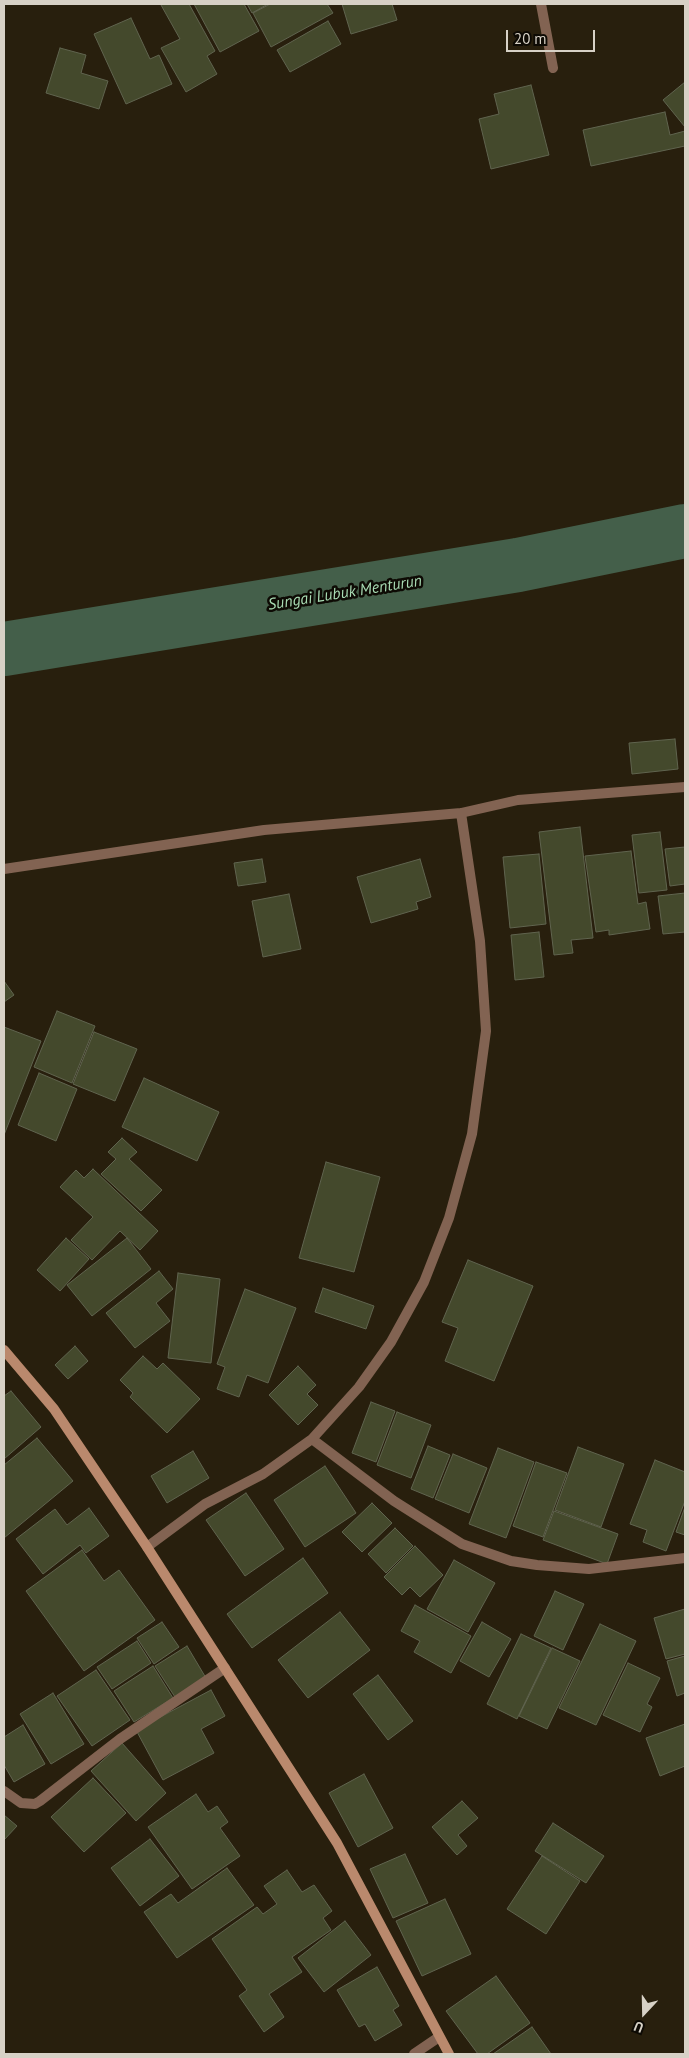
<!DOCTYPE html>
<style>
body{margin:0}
#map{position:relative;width:689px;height:2058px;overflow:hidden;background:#281f0d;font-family:"PT Sans",sans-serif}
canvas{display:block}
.frame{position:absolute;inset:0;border:5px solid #d7d1c6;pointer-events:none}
.north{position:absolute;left:619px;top:1988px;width:50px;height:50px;-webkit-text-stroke:4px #0d0a04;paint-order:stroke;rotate:201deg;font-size:14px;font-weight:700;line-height:20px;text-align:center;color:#d7d1c6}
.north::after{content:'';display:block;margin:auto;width:18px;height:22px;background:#d7d1c6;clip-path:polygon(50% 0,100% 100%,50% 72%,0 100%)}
.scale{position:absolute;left:506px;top:30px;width:89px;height:22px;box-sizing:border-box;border:2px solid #d7d1c6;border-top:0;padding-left:6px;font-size:15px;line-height:18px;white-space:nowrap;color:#d7d1c6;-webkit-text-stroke:4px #0d0a04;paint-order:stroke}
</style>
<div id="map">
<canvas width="689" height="2058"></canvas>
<div class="frame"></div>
<div class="north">U</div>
<div class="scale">20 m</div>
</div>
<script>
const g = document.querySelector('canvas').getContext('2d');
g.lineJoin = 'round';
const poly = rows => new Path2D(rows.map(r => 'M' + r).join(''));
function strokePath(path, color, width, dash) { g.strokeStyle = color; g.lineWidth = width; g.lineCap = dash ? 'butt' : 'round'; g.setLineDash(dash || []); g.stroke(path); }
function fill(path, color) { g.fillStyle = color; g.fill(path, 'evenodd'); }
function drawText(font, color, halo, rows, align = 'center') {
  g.font = font + ' "PT Sans",sans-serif'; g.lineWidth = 5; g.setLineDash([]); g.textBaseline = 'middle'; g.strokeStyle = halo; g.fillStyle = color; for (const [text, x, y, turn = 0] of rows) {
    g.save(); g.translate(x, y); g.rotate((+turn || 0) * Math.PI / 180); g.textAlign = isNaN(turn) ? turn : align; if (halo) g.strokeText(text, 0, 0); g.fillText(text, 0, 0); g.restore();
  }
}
const river = poly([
 [4,649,518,565,685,531]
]);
const building = poly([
 [162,4,189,4,215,51,207,56,217,74,186,92,161,48,180,39,161,5,162,4],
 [194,4,244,4,259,31,220,52,194,4],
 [247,4,268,4,252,13,247,4],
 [270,4,327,4,333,13,271,47,253,13,270,4],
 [342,4,392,4,397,20,351,34,342,4],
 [131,18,150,59,159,55,172,84,126,104,94,34,131,18],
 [328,21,341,44,290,72,277,50,328,21],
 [60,48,86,55,81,73,108,81,99,109,46,93,60,48],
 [685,82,685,127,663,100,685,82],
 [531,85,549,155,491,169,479,119,499,114,494,94,531,85],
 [665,112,670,135,685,131,685,146,591,166,583,130,665,112],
 [675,739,678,769,632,774,629,743,675,739],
 [580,827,593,938,571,940,573,953,554,955,539,832,580,827],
 [660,832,667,890,639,893,632,835,660,832],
 [685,847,685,884,670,886,665,849,685,847],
 [631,851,638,904,646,902,650,929,609,935,609,930,596,932,585,856,631,851],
 [539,854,546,924,510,928,503,857,539,854],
 [262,859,266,882,238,886,234,863,262,859],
 [420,859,431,897,416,902,418,909,371,923,357,877,420,859],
 [685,893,685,932,663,934,658,896,685,893],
 [289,894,301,949,263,957,252,901,289,894],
 [539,932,544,977,515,980,511,935,539,932],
 [4,981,14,995,4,1002,4,981],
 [57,1011,95,1026,72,1083,34,1067,57,1011],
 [4,1027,41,1041,4,1135,4,1027],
 [94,1032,137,1049,115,1101,73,1084,94,1032],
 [39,1073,77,1089,56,1141,18,1125,39,1073],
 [144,1078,219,1112,197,1161,122,1127,144,1078],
 [122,1138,137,1152,129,1159,162,1190,141,1211,101,1174,116,1159,108,1152,122,1138],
 [326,1162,380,1177,354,1272,299,1258,326,1162],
 [93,1169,158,1231,140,1250,120,1231,92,1260,71,1240,93,1217,60,1187,76,1170,84,1178,93,1169],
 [66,1238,89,1259,60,1291,37,1270,66,1238],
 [127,1238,151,1269,92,1316,67,1285,127,1238],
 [468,1260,533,1286,494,1381,445,1361,458,1328,442,1322,468,1260],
 [159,1271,173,1289,156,1303,170,1321,135,1348,106,1313,159,1271],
 [178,1273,220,1279,211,1363,168,1358,178,1273],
 [323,1288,374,1306,366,1329,315,1312,323,1288],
 [245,1289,296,1308,268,1383,247,1375,239,1397,217,1389,225,1367,217,1364,245,1289],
 [75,1346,88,1361,68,1379,55,1365,75,1346],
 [143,1356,157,1369,163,1363,200,1399,167,1433,130,1397,133,1393,120,1380,143,1356],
 [298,1366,316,1385,307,1394,318,1405,298,1425,269,1395,298,1366],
 [11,1391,41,1427,4,1459,4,1396,11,1391],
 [371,1402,395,1411,376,1462,352,1453,371,1402],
 [397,1412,431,1425,411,1478,377,1465,397,1412],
 [37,1438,73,1481,4,1538,4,1465,37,1438],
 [428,1446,450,1455,433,1498,411,1489,428,1446],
 [578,1447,624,1464,601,1527,555,1510,578,1447],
 [498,1448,534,1462,506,1538,469,1524,498,1448],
 [193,1451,209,1478,167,1503,151,1476,193,1451],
 [453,1454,487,1468,469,1513,435,1499,453,1454],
 [655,1460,685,1472,685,1501,666,1551,643,1542,647,1530,630,1524,655,1460],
 [536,1462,567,1473,543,1537,513,1526,536,1462],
 [325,1466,356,1513,305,1547,274,1500,325,1466],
 [246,1493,284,1549,245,1576,206,1520,246,1493],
 [372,1503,392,1523,362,1552,342,1532,372,1503],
 [685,1507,685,1535,676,1532,685,1507],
 [89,1508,109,1536,86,1553,80,1545,43,1574,16,1539,55,1509,67,1525,89,1508],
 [554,1511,618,1534,607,1564,543,1540,554,1511],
 [395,1528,413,1546,386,1573,368,1554,395,1528],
 [415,1546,443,1575,420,1597,410,1587,402,1595,384,1577,415,1546],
 [82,1550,104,1581,119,1570,155,1620,84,1671,26,1591,82,1550],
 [303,1558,328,1593,252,1648,227,1614,303,1558],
 [454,1560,495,1583,468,1632,427,1609,454,1560],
 [555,1591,584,1604,563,1650,534,1636,555,1591],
 [415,1605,471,1636,451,1673,414,1652,420,1641,401,1631,415,1605],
 [685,1609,685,1654,666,1659,654,1618,685,1609],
 [340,1612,370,1650,308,1698,278,1660,340,1612],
 [162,1622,179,1647,154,1664,137,1638,162,1622],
 [482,1622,511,1639,489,1677,460,1661,482,1622],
 [600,1624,636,1641,596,1725,559,1708,600,1624],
 [521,1634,551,1648,517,1719,487,1704,521,1634],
 [137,1641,151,1663,112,1689,97,1667,137,1641],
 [187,1646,206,1678,175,1697,155,1666,187,1646],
 [552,1648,580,1661,547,1729,519,1716,552,1648],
 [685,1656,685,1693,677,1696,667,1661,685,1656],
 [628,1663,660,1678,647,1704,652,1707,640,1732,603,1715,628,1663],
 [153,1666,173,1698,134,1722,114,1691,153,1666],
 [96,1670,130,1720,92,1746,57,1696,96,1670],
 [378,1675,413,1721,388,1740,353,1694,378,1675],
 [211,1690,225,1716,201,1729,214,1753,163,1780,136,1730,211,1690],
 [53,1693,84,1744,51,1764,20,1714,53,1693],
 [685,1724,685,1766,660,1776,646,1738,685,1724],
 [23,1725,45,1764,14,1782,4,1765,4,1737,23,1725],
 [122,1743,166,1793,136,1821,91,1771,122,1743],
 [364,1774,393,1828,358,1847,329,1793,364,1774],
 [93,1778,126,1813,84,1852,51,1817,93,1778],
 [196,1794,208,1812,217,1806,228,1822,220,1828,240,1856,192,1889,148,1827,196,1794],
 [462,1801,478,1818,458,1835,467,1846,457,1855,432,1827,462,1801],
 [4,1815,17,1826,4,1840,4,1815],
 [553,1823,604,1856,586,1883,535,1851,553,1823],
 [150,1839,179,1876,140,1906,111,1868,150,1839],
 [405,1854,428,1903,393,1918,370,1869,405,1854],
 [542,1856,580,1881,546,1934,507,1909,542,1856],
 [227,1868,254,1905,177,1958,144,1912,171,1894,178,1903,227,1868],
 [287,1870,302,1892,314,1885,332,1911,323,1918,331,1930,292,1957,302,1972,269,1994,284,2017,264,2032,239,1996,247,1990,212,1939,257,1907,263,1914,277,1904,264,1886,287,1870],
 [445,1899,471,1954,422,1976,396,1921,445,1899],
 [345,1921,371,1955,324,1992,298,1958,345,1921],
 [377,1967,399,2006,393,2010,402,2025,375,2041,365,2024,359,2027,337,1990,377,1967],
 [496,1976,530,2023,487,2054,478,2054,446,2011,496,1976],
 [532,2027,551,2054,493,2054,532,2027]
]);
const street = poly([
 [541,4,553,68],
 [4,869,264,830,461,813,518,800,685,787],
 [312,1439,394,1501,462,1544,511,1561,537,1565,589,1569,685,1558],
 [147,1547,205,1504,263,1474,312,1439,359,1387,391,1342,424,1282,449,1218,472,1134,486,1031,480,941,461,813],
 [4,1791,21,1803,35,1804,40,1801,120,1739,225,1668],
 [414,2054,439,2037]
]);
const secondary = poly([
 [4,1350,54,1409,147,1547,337,1843,449,2054]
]);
const waterNames = [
 ["Sungai Lubuk Menturun",345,593,-9]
];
strokePath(river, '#445f4a', 54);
fill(building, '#44492c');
strokePath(building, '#60644f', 1);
strokePath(street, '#826352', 10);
strokePath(secondary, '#ba896d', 10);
drawText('italic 16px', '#a9dcb4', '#0d0a04', waterNames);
</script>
